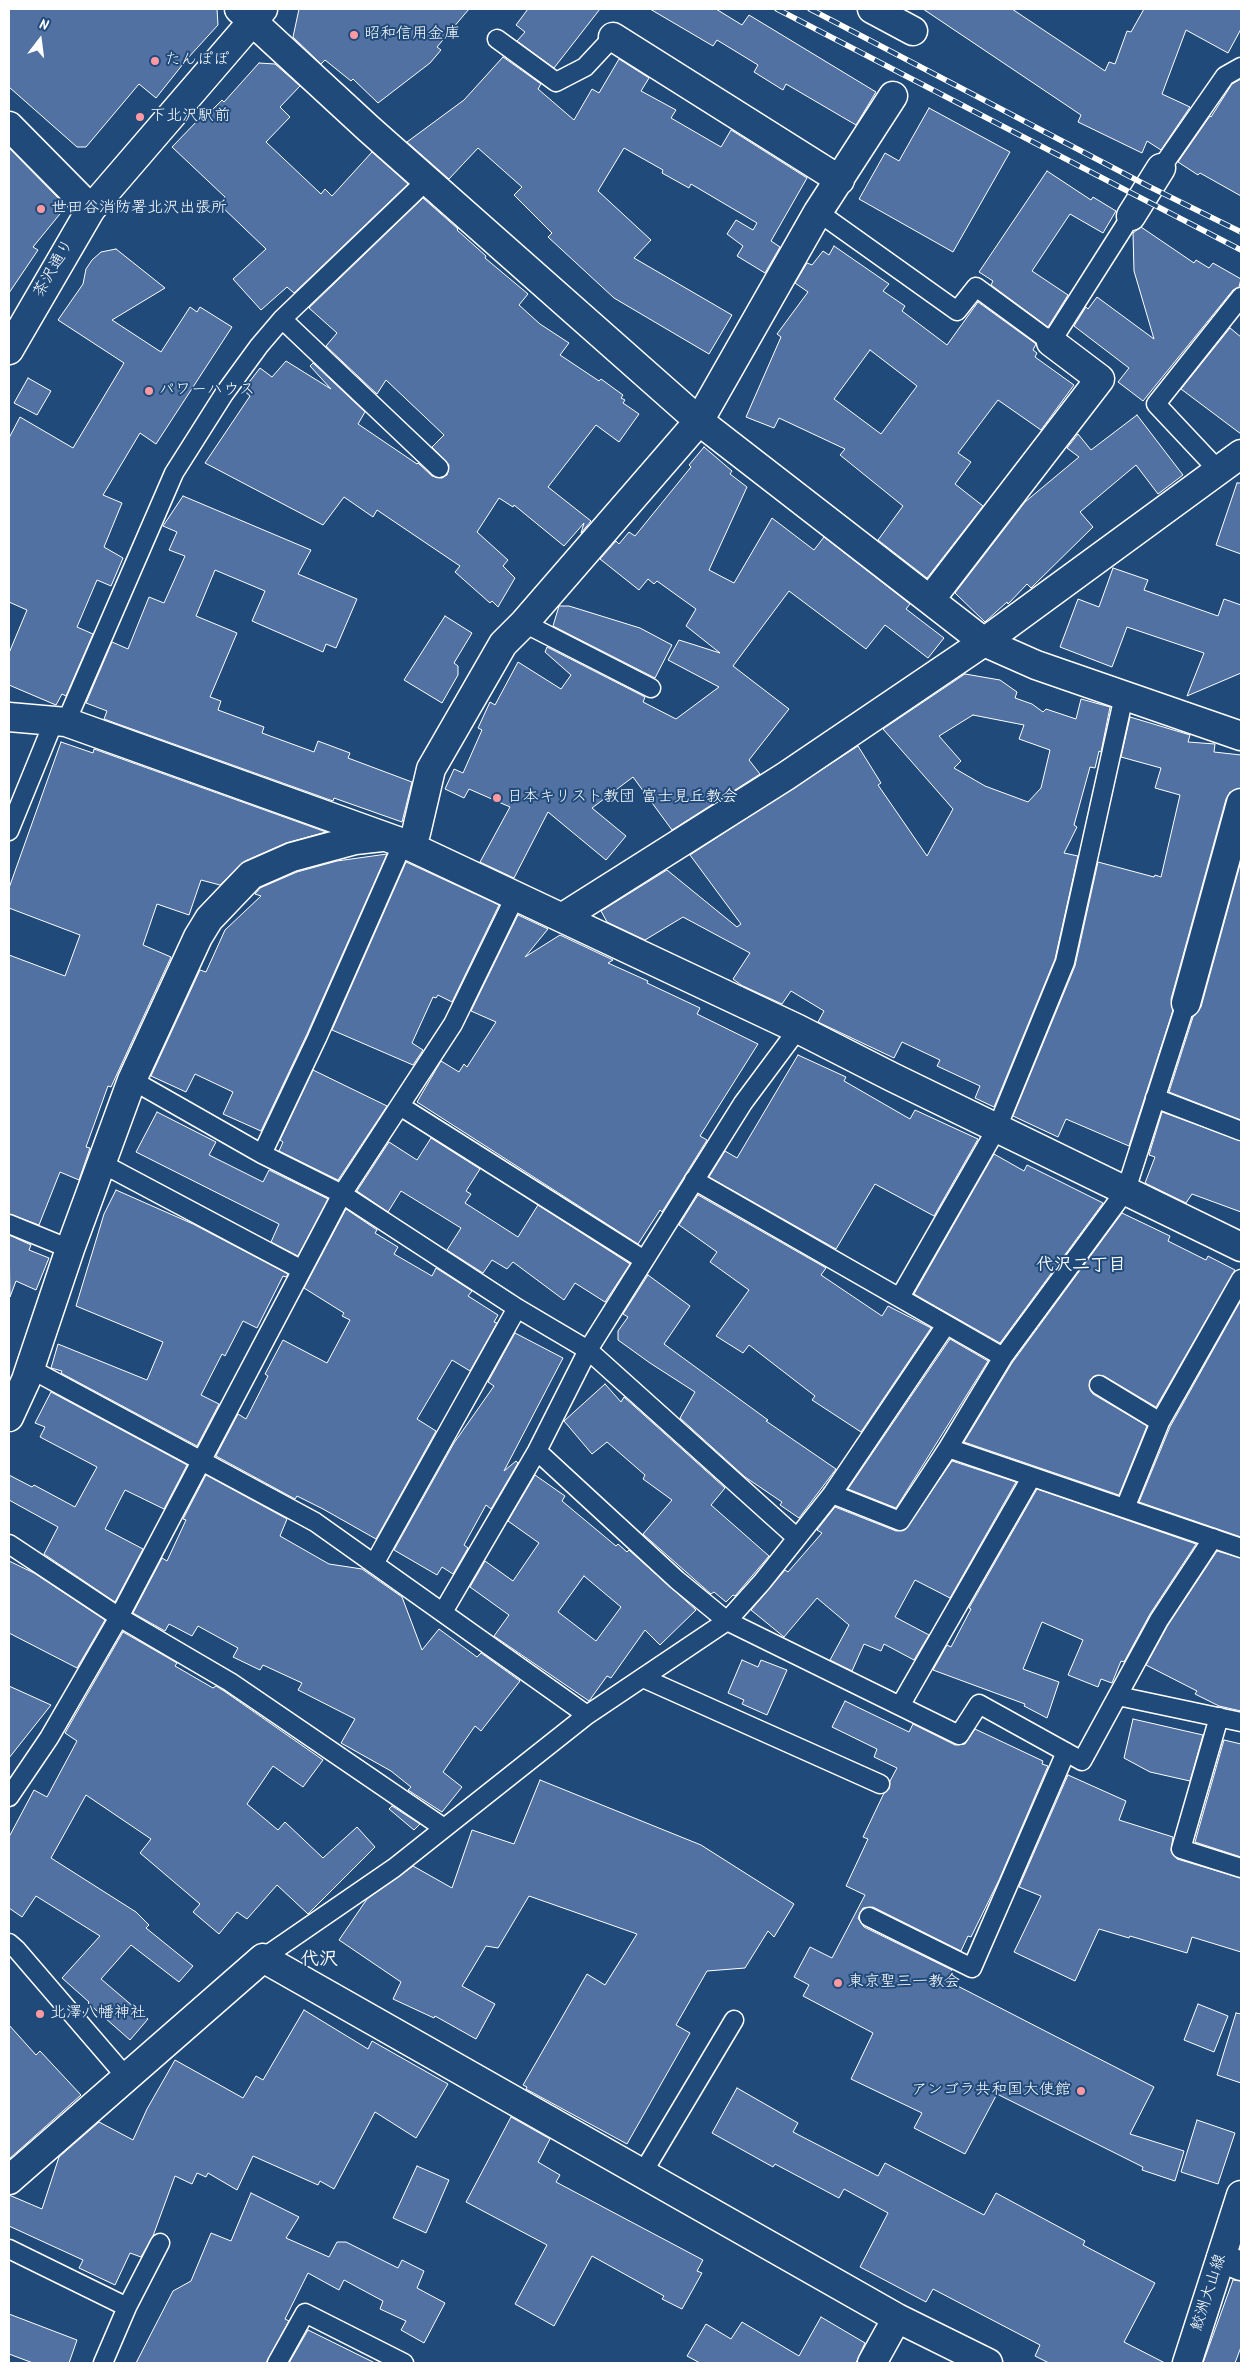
<!DOCTYPE html>
<meta charset="utf-8">
<style>
body{margin:0}
#map{position:relative;width:1250px;height:2372px;overflow:hidden;background:#1f4a7a;font-family:Kalam,sans-serif}
canvas{display:block}
.frame{position:absolute;inset:0;border:10px solid #fff;pointer-events:none}
.north{position:absolute;left:15px;top:15px;width:50px;height:50px;-webkit-text-stroke:4px #1f4a7a;paint-order:stroke;rotate:15deg;font-size:14px;font-weight:700;line-height:20px;text-align:center;color:#fff}
.north::after{content:'';display:block;margin:auto;width:18px;height:22px;background:#fff;clip-path:polygon(50% 0,100% 100%,50% 72%,0 100%)}
</style>
<div id="map">
<canvas width="1250" height="2372"></canvas>
<div class="frame"></div>
<div class="north">N</div>
</div>
<script>
const g = document.querySelector('canvas').getContext('2d');
g.lineJoin = 'round';
function fill(path, color) { g.fillStyle = color; g.fill(path, 'evenodd'); }
const poly = rows => new Path2D(rows.map(r => 'M' + r).join(''));
function strokePath(path, color, width, dash) { g.strokeStyle = color; g.lineWidth = width; g.lineCap = dash ? 'butt' : 'round'; g.setLineDash(dash || []); g.stroke(path); }
function drawText(font, color, halo, rows, align = 'center') {
  g.font = font + ' Kalam,"Klee One",sans-serif'; g.lineWidth = 4; g.setLineDash([]); g.textBaseline = 'middle'; g.strokeStyle = halo; g.fillStyle = color; for (const [text, x, y, turn = 0] of rows) {
    g.save(); g.translate(x, y); g.rotate((+turn || 0) * Math.PI / 180); g.textAlign = isNaN(turn) ? turn : align; if (halo) g.strokeText(text, 0, 0); g.fillText(text, 0, 0); g.restore();
  }
}
const building = poly([
 [9,9,217,9,218,25,187,59,156,98,139,84,86,147,77,147,9,87,9,9],
 [299,9,469,9,437,47,441,50,430,63,378,103,353,79,351,81,325,60,321,64,293,37,299,9],
 [528,9,600,9,554,68,517,41,525,32,516,25,528,9],
 [650,9,716,9,742,25,749,15,876,92,856,125,786,84,783,90,754,72,758,65,717,40,713,46,650,9],
 [923,9,1012,9,1105,71,1109,62,1115,64,1127,31,1131,32,1144,9,1241,9,1241,29,1228,53,1186,30,1162,94,1190,107,1161,150,1147,141,1142,153,1078,122,1081,115,923,9],
 [503,57,541,84,538,89,574,120,592,89,599,93,619,59,649,78,641,91,676,110,671,118,721,147,731,130,807,178,771,241,780,247,765,273,737,256,743,246,727,234,736,220,753,230,757,223,691,184,689,188,662,173,663,170,624,148,598,191,651,240,634,258,732,315,709,354,614,298,548,237,552,233,514,195,522,187,478,148,449,179,407,142,464,100,503,57],
 [259,63,275,64,300,86,280,107,290,117,266,142,321,194,325,189,332,196,372,152,408,184,294,293,287,287,261,310,233,279,266,249,219,204,225,197,172,147,200,118,202,120,222,100,224,102,259,63],
 [1241,79,1241,196,1200,173,1198,175,1178,162,1210,116,1211,117,1232,84,1241,79],
 [929,108,1010,152,953,252,859,199,885,153,899,161,929,108],
 [9,148,64,204,64,209,33,247,38,250,9,293,9,148],
 [1047,171,1091,200,1093,197,1116,211,1103,233,1070,214,1032,271,1068,295,1048,327,991,285,993,281,979,272,1047,171],
 [423,198,458,229,457,230,486,256,485,258,528,294,519,305,540,324,569,343,560,355,599,381,601,379,623,395,621,398,625,400,623,403,639,414,619,442,596,425,548,487,591,521,581,533,584,523,564,546,514,505,513,507,499,498,477,532,508,560,503,566,515,578,498,607,492,601,490,603,455,572,460,566,377,510,373,517,344,497,323,525,205,463,250,396,243,390,260,368,272,377,286,361,331,389,310,366,313,363,365,412,358,424,417,464,418,463,432,476,442,478,447,475,449,465,432,447,444,435,386,380,377,394,326,346,337,333,309,308,423,198],
 [1141,227,1194,263,1196,260,1209,268,1213,263,1241,279,1239,287,1233,290,1143,401,1118,382,1129,368,1074,326,1086,307,1088,309,1097,297,1154,339,1134,271,1133,233,1141,227],
 [834,246,889,284,883,291,905,306,902,311,947,345,978,302,1036,344,1033,350,1037,353,1035,357,1074,385,1041,430,998,400,958,453,971,462,955,484,983,506,927,578,878,540,903,506,840,455,845,449,779,418,774,428,746,417,781,337,777,334,808,292,795,283,807,263,812,265,823,251,829,255,834,246],
 [870,350,917,386,881,434,834,399,870,350],
 [116,249,165,288,112,320,161,352,190,307,197,312,200,307,232,327,156,444,140,433,103,495,122,503,104,547,123,558,111,586,97,580,77,627,93,634,66,696,62,694,56,705,9,685,9,653,27,610,9,602,9,438,20,417,73,448,124,363,58,320,83,284,86,269,92,260,101,252,116,249],
 [1230,328,1241,337,1241,434,1181,389,1230,328],
 [28,378,51,391,37,415,14,403,28,378],
 [1137,415,1183,475,1158,494,1136,465,1080,512,1093,527,1031,588,1027,584,1008,604,1007,602,985,622,955,593,1025,502,1079,457,1067,448,1078,434,1091,450,1137,415],
 [704,447,732,471,730,474,747,487,709,570,734,583,772,518,814,550,824,537,910,604,906,609,944,638,928,658,885,625,866,649,789,591,733,666,789,709,749,760,760,774,672,830,633,777,592,808,626,836,606,860,548,812,514,878,480,862,510,807,469,789,464,798,445,789,454,769,463,773,482,730,478,728,490,702,495,705,518,662,561,689,571,675,545,652,547,647,645,697,643,702,676,719,719,687,668,660,679,640,720,653,686,626,696,609,657,581,654,584,648,579,639,590,600,559,616,541,619,544,629,532,635,536,691,467,689,465,704,447],
 [1237,483,1241,483,1241,554,1216,545,1237,483],
 [183,496,311,550,298,574,357,599,336,648,326,644,323,652,252,621,265,591,215,570,196,616,237,633,210,697,221,701,218,710,264,727,262,733,314,752,318,741,350,753,348,758,412,782,402,822,334,798,333,801,104,719,107,711,86,703,112,642,128,649,149,597,164,603,185,556,169,550,177,532,163,526,183,496],
 [1113,568,1148,580,1144,590,1218,616,1224,599,1241,605,1241,673,1187,696,1204,653,1127,627,1112,667,1060,647,1078,599,1099,607,1113,568],
 [559,606,569,606,640,628,672,645,655,678,553,626,559,606],
 [445,616,472,633,454,663,458,666,458,675,442,703,404,680,445,616],
 [965,674,1000,680,1017,692,1015,698,1032,704,1043,712,1046,709,1076,719,1081,699,1110,707,1101,752,1099,751,1095,768,1090,767,1074,825,1077,827,1064,853,1078,856,1055,959,994,1107,975,1098,980,1086,937,1066,940,1060,902,1042,894,1058,818,1022,824,1011,791,991,782,1004,741,985,733,979,750,953,683,917,645,940,607,922,601,911,667,870,737,927,741,924,690,855,858,746,881,783,878,785,927,856,953,809,883,729,965,674],
 [973,715,1024,725,1019,739,1050,750,1041,788,1028,802,985,786,954,768,961,761,939,736,973,715],
 [1130,717,1190,735,1188,742,1215,744,1214,752,1241,755,1241,788,1230,792,1226,799,1171,999,1173,1010,1129,1146,1066,1119,1058,1137,1013,1116,1075,966,1098,862,1154,877,1155,875,1161,877,1180,795,1155,788,1161,768,1121,757,1130,717],
 [61,742,93,753,94,749,326,832,286,843,245,861,220,885,201,880,189,915,157,904,143,945,171,957,111,1087,108,1086,86,1147,90,1148,79,1180,60,1172,39,1225,9,1214,9,955,65,976,80,935,9,908,9,888,61,742],
 [387,854,307,1034,261,1131,223,1114,233,1092,195,1074,186,1092,151,1076,200,970,206,972,225,930,261,896,255,894,260,888,297,872,337,861,387,854],
 [1241,861,1241,1120,1169,1092,1193,1017,1201,1007,1241,861],
 [406,862,499,905,452,1002,438,995,436,998,433,997,412,1043,423,1050,413,1065,332,1030,406,862],
 [518,915,548,929,525,957,560,935,613,960,608,963,648,981,647,983,700,1008,697,1014,758,1044,700,1136,707,1140,662,1212,660,1210,638,1244,417,1102,441,1061,459,1072,464,1064,467,1067,496,1022,471,1011,518,915],
 [798,1055,846,1077,844,1081,910,1119,915,1110,978,1139,934,1216,875,1184,836,1249,709,1177,725,1151,737,1158,798,1055],
 [313,1070,387,1106,338,1180,279,1151,283,1142,280,1140,313,1070],
 [157,1112,216,1142,209,1155,263,1182,269,1170,328,1199,298,1256,271,1242,279,1224,136,1152,157,1112],
 [1162,1112,1241,1141,1241,1212,1192,1194,1186,1203,1145,1183,1155,1157,1149,1155,1162,1112],
 [431,1138,480,1169,466,1191,471,1194,465,1203,518,1237,538,1205,630,1264,605,1302,575,1283,564,1300,513,1262,507,1269,492,1260,483,1273,447,1250,461,1228,401,1191,388,1212,357,1191,389,1142,417,1160,431,1138],
 [994,1154,1024,1171,1027,1165,1103,1203,1000,1343,914,1294,994,1154],
 [116,1190,193,1224,288,1274,286,1277,283,1276,257,1328,243,1321,225,1356,222,1354,201,1395,219,1404,197,1446,61,1373,62,1371,51,1368,58,1344,147,1380,163,1342,76,1306,104,1214,116,1190],
 [698,1195,826,1268,821,1275,882,1316,888,1306,931,1328,861,1432,812,1400,815,1396,749,1345,743,1353,716,1336,749,1290,710,1262,717,1252,679,1225,698,1195],
 [346,1209,377,1230,375,1233,398,1247,394,1254,432,1276,436,1268,472,1291,468,1296,498,1315,494,1322,497,1323,470,1371,452,1360,417,1419,436,1431,376,1539,323,1509,297,1496,295,1499,216,1456,238,1414,246,1419,268,1376,265,1374,283,1340,327,1363,350,1320,342,1316,344,1313,304,1288,346,1209],
 [1122,1213,1170,1236,1168,1241,1206,1260,1208,1256,1235,1270,1156,1407,1104,1376,1094,1376,1090,1380,1090,1390,1093,1394,1147,1426,1119,1495,964,1442,1012,1363,1122,1213],
 [9,1235,31,1245,29,1250,49,1258,36,1290,16,1281,10,1297,9,1235],
 [648,1275,690,1306,664,1344,768,1420,766,1421,836,1469,799,1518,780,1505,782,1502,745,1477,680,1418,695,1392,650,1363,618,1340,618,1331,628,1317,623,1314,648,1275],
 [1241,1300,1241,1537,1139,1502,1170,1427,1241,1300],
 [515,1333,563,1358,504,1471,516,1461,518,1463,491,1509,486,1505,464,1545,468,1548,453,1574,442,1567,437,1575,394,1550,454,1443,494,1386,488,1382,515,1333],
 [950,1339,988,1361,896,1508,848,1489,950,1339],
 [605,1384,621,1402,624,1397,725,1488,711,1505,769,1556,735,1596,733,1595,726,1602,714,1592,711,1594,643,1534,672,1500,643,1479,645,1475,607,1442,592,1454,564,1421,605,1384],
 [51,1392,187,1465,164,1509,125,1490,105,1529,143,1549,115,1602,44,1554,58,1527,9,1500,9,1475,32,1487,34,1485,75,1507,97,1467,40,1437,45,1427,35,1423,51,1392],
 [952,1461,1016,1482,950,1598,915,1580,895,1617,929,1635,914,1660,884,1644,881,1651,864,1644,852,1671,830,1660,849,1625,817,1598,784,1637,751,1610,785,1570,788,1572,822,1533,817,1530,835,1507,896,1531,905,1530,952,1461],
 [206,1475,287,1519,280,1536,329,1564,362,1569,402,1597,422,1650,439,1629,477,1657,481,1653,520,1681,481,1731,475,1726,443,1772,462,1787,442,1812,408,1790,411,1787,391,1771,341,1743,355,1719,298,1690,302,1683,263,1665,260,1670,233,1657,238,1648,198,1626,192,1636,169,1624,165,1631,133,1613,162,1558,167,1561,186,1520,183,1519,206,1475],
 [535,1475,565,1496,562,1501,616,1546,618,1544,627,1552,629,1550,696,1610,660,1645,645,1630,611,1678,607,1676,589,1701,494,1636,509,1615,470,1587,485,1561,513,1581,539,1543,508,1521,535,1475],
 [584,1576,621,1607,596,1641,558,1612,584,1576],
 [1037,1489,1196,1544,1150,1614,1124,1662,1121,1661,1112,1683,1101,1679,1098,1687,1068,1675,1083,1640,1042,1622,1023,1669,1059,1682,1047,1718,1024,1706,1025,1704,933,1670,947,1645,951,1647,971,1609,969,1608,1037,1489],
 [1217,1551,1241,1558,1241,1711,1219,1706,1195,1694,1197,1691,1146,1665,1168,1625,1217,1551],
 [9,1561,34,1573,105,1620,77,1668,9,1633,9,1561],
 [123,1632,177,1663,175,1666,213,1688,216,1686,224,1691,323,1760,303,1787,273,1766,247,1804,278,1830,285,1822,323,1858,357,1827,375,1847,308,1914,277,1885,247,1919,237,1912,219,1934,193,1912,200,1904,140,1853,151,1839,86,1795,51,1858,136,1912,149,1925,146,1928,193,1966,179,1982,131,1945,101,1979,148,2019,130,2040,88,2003,89,2002,62,1978,100,1936,36,1896,22,1917,9,1908,9,1837,34,1790,47,1797,77,1741,65,1733,123,1632],
 [742,1660,758,1667,761,1660,787,1670,767,1715,742,1704,744,1700,728,1693,742,1660],
 [9,1686,51,1705,9,1758,9,1686],
 [845,1701,909,1732,913,1724,955,1745,965,1744,975,1729,1043,1761,1042,1764,1048,1766,999,1880,971,1937,968,1936,961,1951,873,1907,863,1908,858,1918,864,1927,952,1970,946,1980,1154,2087,1130,2134,1184,2151,1175,2181,1142,2170,1143,2167,997,2094,965,2154,914,2128,922,2113,851,2079,873,2033,803,1996,809,1985,794,1977,810,1947,832,1958,865,1895,846,1886,868,1839,863,1837,884,1793,889,1789,890,1781,897,1768,874,1757,877,1749,832,1727,845,1701],
 [1133,1719,1203,1735,1190,1781,1150,1772,1124,1758,1133,1719],
 [1224,1740,1241,1744,1241,1857,1195,1842,1224,1740],
 [1068,1775,1126,1801,1119,1820,1173,1837,1171,1851,1177,1859,1241,1878,1241,1952,1192,1937,1187,1953,1130,1936,1129,1938,1099,1929,1075,1981,1014,1952,1041,1896,1019,1887,1068,1775],
 [540,1780,701,1845,794,1904,774,1937,768,1931,745,1968,707,1971,676,2025,690,2033,627,2144,526,2089,527,2087,523,2085,587,1974,605,1985,637,1934,529,1896,498,1948,486,1946,462,1986,495,2004,476,2039,435,2016,434,2018,393,1999,401,1982,339,1940,367,1899,413,1866,452,1888,472,1830,514,1844,540,1780],
 [392,1806,420,1824,414,1830,389,1809,392,1806],
 [1198,2004,1228,2016,1214,2052,1184,2040,1198,2004],
 [304,2010,368,2049,372,2041,448,2084,416,2138,375,2112,334,2189,320,2181,318,2185,253,2156,237,2190,208,2173,206,2177,197,2173,192,2184,175,2176,153,2236,141,2257,130,2253,115,2285,79,2268,83,2260,9,2226,9,2195,42,2209,59,2157,99,2122,133,2140,147,2109,175,2060,243,2098,256,2076,263,2080,304,2010],
 [1236,2013,1241,2014,1241,2083,1217,2075,1236,2013],
 [9,2025,36,2055,40,2051,81,2095,9,2159,9,2025],
 [737,2088,798,2123,793,2132,878,2176,885,2163,984,2215,996,2193,1085,2241,1083,2245,1155,2283,1124,2342,1165,2363,1049,2363,1035,2356,1040,2345,933,2289,926,2302,860,2267,888,2213,844,2189,839,2198,775,2164,773,2167,712,2133,737,2088],
 [511,2117,550,2139,538,2162,560,2175,556,2182,703,2260,697,2271,702,2273,682,2309,662,2299,664,2296,592,2256,554,2326,515,2304,547,2245,466,2202,511,2117],
 [1197,2120,1235,2133,1218,2184,1181,2172,1197,2120],
 [417,2166,449,2180,426,2233,393,2218,417,2166],
 [251,2193,299,2217,286,2238,329,2257,337,2242,346,2242,398,2268,402,2260,424,2271,417,2288,445,2303,424,2343,401,2330,406,2321,380,2309,383,2301,344,2280,339,2290,308,2273,285,2319,289,2321,266,2363,136,2363,173,2291,191,2281,211,2233,231,2241,251,2193],
 [1233,2280,1241,2281,1241,2347,1235,2363,1203,2363,1233,2280],
 [9,2314,77,2340,69,2363,33,2363,9,2354,9,2314],
 [821,2317,865,2343,856,2363,700,2363,687,2356,706,2324,731,2339,742,2322,799,2356,821,2317],
 [308,2330,375,2363,289,2363,308,2330]
]);
const lane = poly([
 [497,39,556,82,585,67,613,37],
 [1161,168,1225,76,1241,67],
 [818,212,957,311,976,287,1051,342,1131,216],
 [282,319,439,468],
 [1219,471,1156,404,1241,297],
 [524,623,651,688],
 [66,722,174,473,224,394,259,346,282,319,427,180],
 [9,831,54,721],
 [132,1080,262,1154,342,1194,517,1308,588,1350,797,1538],
 [1155,1098,1241,1131],
 [400,1106,644,1260],
 [262,1154,317,1038,403,843],
 [101,1163,302,1270],
 [694,1180,1003,1357],
 [9,1224,70,1249],
 [900,1297,997,1128,1065,962,1124,696],
 [29,1368,315,1522,587,1715],
 [1099,1385,1160,1422],
 [948,1448,1241,1548],
 [537,1451,677,1580,727,1621,959,1735,979,1704,1082,1761,1159,1620,1213,1538],
 [832,1494,900,1521,948,1448,1003,1357,1126,1190,1186,1003],
 [1125,1508,1160,1422,1241,1279],
 [9,1544,119,1617,230,1682,444,1828],
 [374,1564,517,1308],
 [443,1612,537,1451,588,1350,743,1103,798,1029],
 [643,1678,880,1784],
 [1118,1696,1241,1722],
 [900,1706,1031,1478],
 [1219,1717,1181,1849,1241,1868],
 [9,1797,49,1738,119,1617,342,1194,453,1024,515,897],
 [869,1917,972,1968,1066,1752],
 [9,1943,17,1950,127,2078],
 [263,1958,394,1868,587,1715,727,1621,762,1582,832,1494,946,1325],
 [642,2174,734,2020],
 [9,2249,127,2307,103,2363],
 [127,2307,160,2243],
 [277,2363,305,2313,404,2363]
]);
const street = poly([
 [239,9,369,129,699,421,984,642,1036,665,1241,736],
 [872,9,913,31],
 [613,37,840,180],
 [9,126,91,209],
 [1131,216,1161,168],
 [930,600,1100,379,1051,342],
 [9,717,66,722,403,843,798,1029,892,1077,1241,1247],
 [411,847,416,833,431,769,503,644,524,623,699,421,818,212,893,96],
 [563,917,786,776,984,642,1241,454],
 [1186,1003,1241,803],
 [9,1417,26,1380,70,1249,132,1080,198,937,209,919,251,875,292,857,355,840,382,837],
 [9,2180,263,1958,897,2318,988,2363],
 [1221,2258,1241,2266],
 [872,2363,897,2318]
]);
const secondary = poly([
 [9,350,91,209,263,9],
 [1187,2363,1241,2195]
]);
const rail = poly([
 [777,9,1241,250],
 [810,9,1148,186,1241,232]
]);
const markers = [
 [354,35,5,"#ff9aa2"],
 [155,61,5,"#ff9aa2"],
 [140,117,5,"#ff9aa2"],
 [41,209,5,"#ff9aa2"],
 [149,391,5,"#ff9aa2"],
 [497,798,5,"#ff9aa2"],
 [838,1983,5,"#ff9aa2"],
 [40,2014,5,"#ff9aa2"],
 [1081,2091,5,"#ff9aa2"]
];
const poiNames = [
 ["昭和信用金庫",364,35],
 ["たんぽぽ",165,61],
 ["下北沢駅前",150,117],
 ["世田谷消防署北沢出張所",51,209],
 ["パワーハウス",159,391],
 ["日本キリスト教団 富士見丘教会",507,798],
 ["東京聖三一教会",848,1983],
 ["北澤八幡神社",50,2014],
 ["アンゴラ共和国大使館",1071,2091,"right"]
];
const streetNames = [
 ["茶沢通り",55,269,-60],
 ["鮫洲大山線",1210,2293,-72]
];
const neighbourhoodNames = [
 ["代沢二丁目",1081,1267]
];
const quarterNames = [
 ["代沢",319,1962]
];
fill(building, '#5071a1');
strokePath(building, '#fff', 1);
strokePath(lane, '#fff', 21);
strokePath(street, '#fff', 31);
strokePath(secondary, '#fff', 31);
strokePath(lane, '#1f4a7a', 18);
strokePath(street, '#1f4a7a', 28);
strokePath(secondary, '#1f4a7a', 28);
strokePath(rail, '#fff', 5.5);
strokePath(rail, '#1f4a7a', 4, [11]);
for (const [x, y, r, color] of markers) { const dot = new Path2D(); dot.arc(x, y, r, 0, 2 * Math.PI); g.fillStyle = color; g.fill(dot); strokePath(dot, '#1f4a7a', 2); }
drawText('16px', '#fff', '#1f4a7a', poiNames, 'left');
drawText('16px', '#fff', '#1f4a7a', streetNames);
drawText('bold 18px', '#fff', '#1f4a7a', neighbourhoodNames);
drawText('bold 19px', '#fff', '#1f4a7a', quarterNames);
</script>
